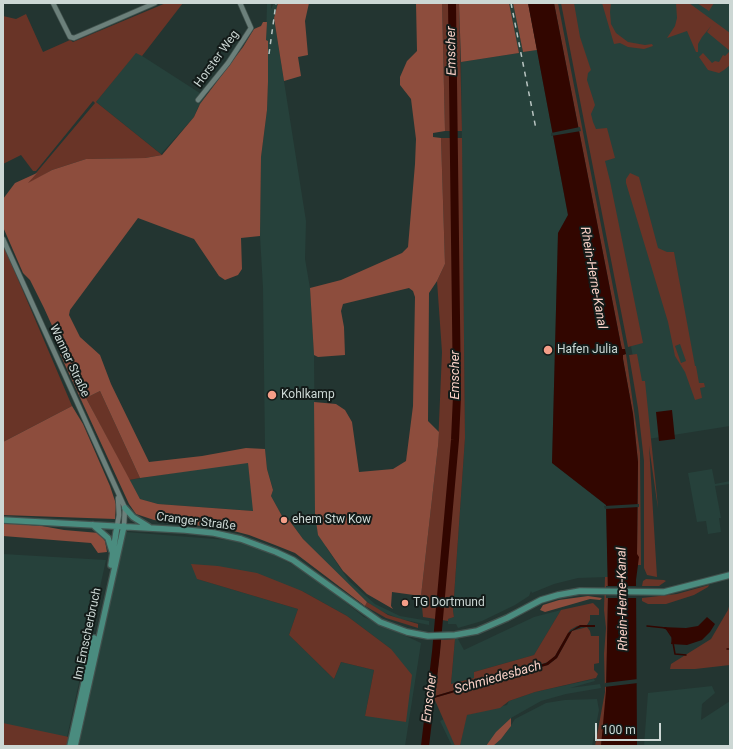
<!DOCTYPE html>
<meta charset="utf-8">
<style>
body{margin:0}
#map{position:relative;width:733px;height:749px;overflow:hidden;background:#233531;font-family:Roboto,sans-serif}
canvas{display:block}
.frame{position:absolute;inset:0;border:4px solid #ccd7d4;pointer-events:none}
.scale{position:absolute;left:595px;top:723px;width:66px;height:18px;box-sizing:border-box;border:2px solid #ccd7d4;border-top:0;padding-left:5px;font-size:12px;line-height:14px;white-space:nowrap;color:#ccd7d4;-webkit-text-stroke:3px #131b19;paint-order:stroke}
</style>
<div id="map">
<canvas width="733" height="749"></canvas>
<div class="frame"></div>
<div class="scale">100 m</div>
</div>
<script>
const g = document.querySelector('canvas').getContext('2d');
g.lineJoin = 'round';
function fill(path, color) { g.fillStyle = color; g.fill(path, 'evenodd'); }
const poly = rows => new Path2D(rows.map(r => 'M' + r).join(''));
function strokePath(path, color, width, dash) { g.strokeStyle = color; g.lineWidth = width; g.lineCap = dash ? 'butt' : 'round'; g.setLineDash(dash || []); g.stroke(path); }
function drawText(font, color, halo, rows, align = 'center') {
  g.font = font + ' Roboto,sans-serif'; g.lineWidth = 4; g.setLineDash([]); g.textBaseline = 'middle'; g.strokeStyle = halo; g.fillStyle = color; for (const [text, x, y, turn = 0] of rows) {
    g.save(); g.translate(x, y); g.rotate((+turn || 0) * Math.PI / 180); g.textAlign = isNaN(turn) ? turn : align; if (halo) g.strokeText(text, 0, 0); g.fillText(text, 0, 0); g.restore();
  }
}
const built = poly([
 [267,3,271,3,271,9,274,3,278,3,274,18,306,221,305,259,310,288,314,355,315,461,326,547,349,581,375,604,400,616,429,621,429,625,400,619,378,610,362,598,303,539,289,520,282,516,271,496,273,489,267,469,265,449,263,288,260,236,261,157,267,110,268,82,268,41,266,40],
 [509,3,513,3,523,52,537,50,568,215,558,233,552,463,606,505,608,577,578,578,554,584,532,593,531,591,529,596,515,605,482,621,458,628,456,624,448,624,448,619,454,617,453,611,465,438,461,62,519,53],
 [568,3,730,3,730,426,648,439],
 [136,52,206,97,198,107,194,117,161,154,96,102],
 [242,462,248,463,254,511,158,504,140,499,129,480],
 [712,469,715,484,730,481,730,484,715,486,721,518,719,518,721,532,708,534,706,521,697,522,688,473],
 [126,532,240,541,275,555,311,575,364,617,421,643,405,746,79,746],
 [197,579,302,591,347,616,391,649,365,716,374,670,341,662,334,679,289,635,298,609],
 [3,554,106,560,65,746,3,746],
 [561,610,534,655,474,672,474,678,451,684,455,639,458,639,464,650,534,617],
 [594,679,595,681,570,688,600,684,601,688,566,694,541,701,511,718,486,746,460,746,466,715,507,705,509,701,535,692],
 [712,686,715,693,702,704,701,720,730,701,730,746,644,746,648,693],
 [597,699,599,710,592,746,493,746,506,733,515,719,546,703,565,700],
 [444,719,451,735,455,746,452,746,440,721]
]);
const green = poly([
 [166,3,183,3,142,56,136,53,96,102,162,155,145,158,86,159,52,170,26,185,95,103,93,101,36,171,33,171,21,155,3,164,3,16,16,19,26,14,43,52,70,40,73,42],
 [442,3,459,3,462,131,445,131],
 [554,3,558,3,625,349,622,349,621,345],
 [561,3,574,3,580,37,591,70,588,73,587,80,595,105,591,114,593,122,596,129,607,128,615,158,605,161,610,181,643,343,628,347],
 [602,3,611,3,610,12,611,24,616,33,628,42,645,45,652,44,653,46,644,49,628,47,620,43,614,44],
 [676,3,689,3,730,33,730,65,724,70,719,73,708,70,699,57,703,53,712,63,715,61,719,62,723,55,725,56,730,51,707,32,711,26,702,37,698,44,698,52,696,52,687,31,667,38,675,26,677,18],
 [697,3,714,3,709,11],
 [441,138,462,138,465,438,453,611,454,617,448,619,448,621,423,617,421,596,438,446,442,352,437,281,445,264],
 [630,173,639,177,658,248,667,252,674,252,695,366,696,366,699,383,704,383,705,387,700,388,702,398,695,400,685,372,675,356,668,322,626,183,626,179],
 [680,344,686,361,681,363,675,346],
 [3,244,72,406,3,442],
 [626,354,640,453,641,565,638,565,637,554,638,462,633,414,623,359,623,355],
 [637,354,642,381,645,381,657,497,658,509,649,446,657,577,647,575,644,568,644,461,638,408,629,355],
 [100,391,140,478,129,480,86,398],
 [191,564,218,566,257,573,302,591,347,616,391,649,412,675,406,722,365,716,374,670,341,662,334,679,289,635,298,609,197,579],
 [605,577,608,577,608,596,606,709,601,746,595,746,605,692,604,654,606,628,604,610],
 [646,579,664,580,666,581,659,586,642,586,643,581],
 [709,585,708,587,694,595,666,604,648,604,642,601,642,598,677,594],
 [367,602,388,615,418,624,418,628,386,618,365,606],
 [593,603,599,609,599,615,590,615,590,620,587,625,577,626,570,630,555,656,548,662,435,696,441,640,455,639,451,684,474,678,474,672,534,655,561,610],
 [730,603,730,665,695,669,670,669,671,664,711,639,728,610],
 [587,627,590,631,591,636,599,636,599,663,594,664,594,670,598,674,596,678,535,692,509,701,500,708,467,715,460,746,455,746,434,698,548,665,557,658,572,631],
 [3,723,69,737,67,746,3,746]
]);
const forest = poly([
 [278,3,309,3,305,21,308,55,298,57,301,76,284,81,274,18],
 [416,3,442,3,445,131,433,133,433,137,441,138,445,264,437,281,429,293,428,421,439,432,438,446,421,596,392,592,391,606,393,609,367,594,343,571,318,535,315,514,314,402,336,404,345,410,352,422,359,472,393,469,406,461,413,406,415,297,413,291,409,288,343,304,341,311,344,327,345,355,318,357,314,355,310,288,341,280,402,253,408,247,415,164,416,139,411,99,400,85,400,77,407,61,417,51],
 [459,3,509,3,519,53,461,62],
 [513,3,528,3,537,50,523,52],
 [263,22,267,22,266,40,268,41,268,82,267,110,261,157,260,236,241,238,242,269,238,275,225,280,219,276,194,239,138,218,70,310,69,315,80,337,100,355,111,384,149,462,202,456,246,448,265,449,267,469,273,490,271,496,282,516,289,520,303,539,367,602,365,606,295,553,275,545,249,535,226,529,154,520,136,514,129,504,60,354,64,352,44,308,30,280,23,273,3,227,3,199,15,183,37,173,28,183,52,170,86,159,145,158,162,155,194,117,200,104,243,47,254,29,261,26],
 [100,391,140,478,248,463,253,511,158,504,140,499,86,398],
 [72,406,83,424,110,486,116,504,115,519,3,515,3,442],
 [3,523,42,526,64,530,99,533,105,541,107,552,98,553,91,543,3,536],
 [588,596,602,598,600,600,590,599,545,612,540,610,543,605,559,600],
 [511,718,511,726,501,739,493,746,486,746,496,732]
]);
const water = poly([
 [528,3,554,3,621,345,622,349,625,349,626,354,623,355,623,359,633,414,638,462,637,554,639,557,636,580,637,746,601,746,606,691,608,596,606,505,552,463,558,233,568,215],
 [672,410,675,439,659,441,656,412],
 [707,617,715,624,710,632,702,640,687,645,671,644,672,637,669,631,661,627,686,628,698,626],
 [580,625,595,625,595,627,581,627,572,631,557,658,548,665,434,698,435,696,546,663,555,656,568,633]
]);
const pier = poly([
 [580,127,581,131,551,136,551,133],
 [639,504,639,507,605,509,604,506],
 [606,586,638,586,638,598,606,598],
 [638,679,638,683,604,687,605,683]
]);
const stream = poly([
 [647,626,666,628,672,637,675,654,686,655],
 [727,649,730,649],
 [431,697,435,697]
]);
const river = poly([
 [425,746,436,652,455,440,457,396,452,3]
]);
const minor = poly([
 [53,3,70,37,74,38,155,3],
 [198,100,228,63,251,28,240,3],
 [3,239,125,508,124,526],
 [117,526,119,515,118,498]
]);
const major = poly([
 [125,508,133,517,149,527],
 [3,520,185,530,214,533,241,539,276,552,293,560,380,622,407,632,428,636,455,635,477,631,507,618,541,600,558,595,580,591,664,592,730,575],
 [93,525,108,538,112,551],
 [111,565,117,526],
 [70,746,94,638],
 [75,746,124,526]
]);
const rail = poly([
 [511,3,536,129],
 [269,54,276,3]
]);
const markers = [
 [548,350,5,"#f49e88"],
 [272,395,5,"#f49e88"],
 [284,520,4,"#f49e88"],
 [405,603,4,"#f49e88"]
];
const streetNames = [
 ["Horster Weg",217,59,-54],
 ["Wanner Straße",69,361,65],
 ["Cranger Straße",196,522,7],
 ["Im Emscherbruch",88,634,-78]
];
const poiNames = [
 ["Hafen Julia",557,350],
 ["Kohlkamp",281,395],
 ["ehem Stw Kow",292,520],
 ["TG Dortmund",413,603]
];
const waterNames = [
 ["Emscher",452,51,-91],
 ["Rhein-Herne-Kanal",593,278,80],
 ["Emscher",456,375,-90],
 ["Rhein-Herne-Kanal",623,599,-91],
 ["Schmiedesbach",498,678,-16],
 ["Emscher",430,698,-83]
];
fill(built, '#26413b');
fill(green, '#693427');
fill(forest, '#8d4d3d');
fill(water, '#320600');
fill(pier, '#233531');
strokePath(stream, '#320600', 1.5);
strokePath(river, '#320600', 8);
strokePath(minor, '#41514d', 6);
strokePath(major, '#41514d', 8);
strokePath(minor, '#6c807b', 4.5);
strokePath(major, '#4a8c7f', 5.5);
strokePath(rail, '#b9c5c2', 1.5, [5, 5]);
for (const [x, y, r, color] of markers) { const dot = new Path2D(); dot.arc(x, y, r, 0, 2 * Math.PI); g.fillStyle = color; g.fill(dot); strokePath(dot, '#131b19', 1.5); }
drawText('12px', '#ccd7d4', '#131b19', streetNames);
drawText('12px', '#ccd7d4', '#131b19', poiNames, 'left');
drawText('italic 13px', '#f9d0c6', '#131b19', waterNames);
</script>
